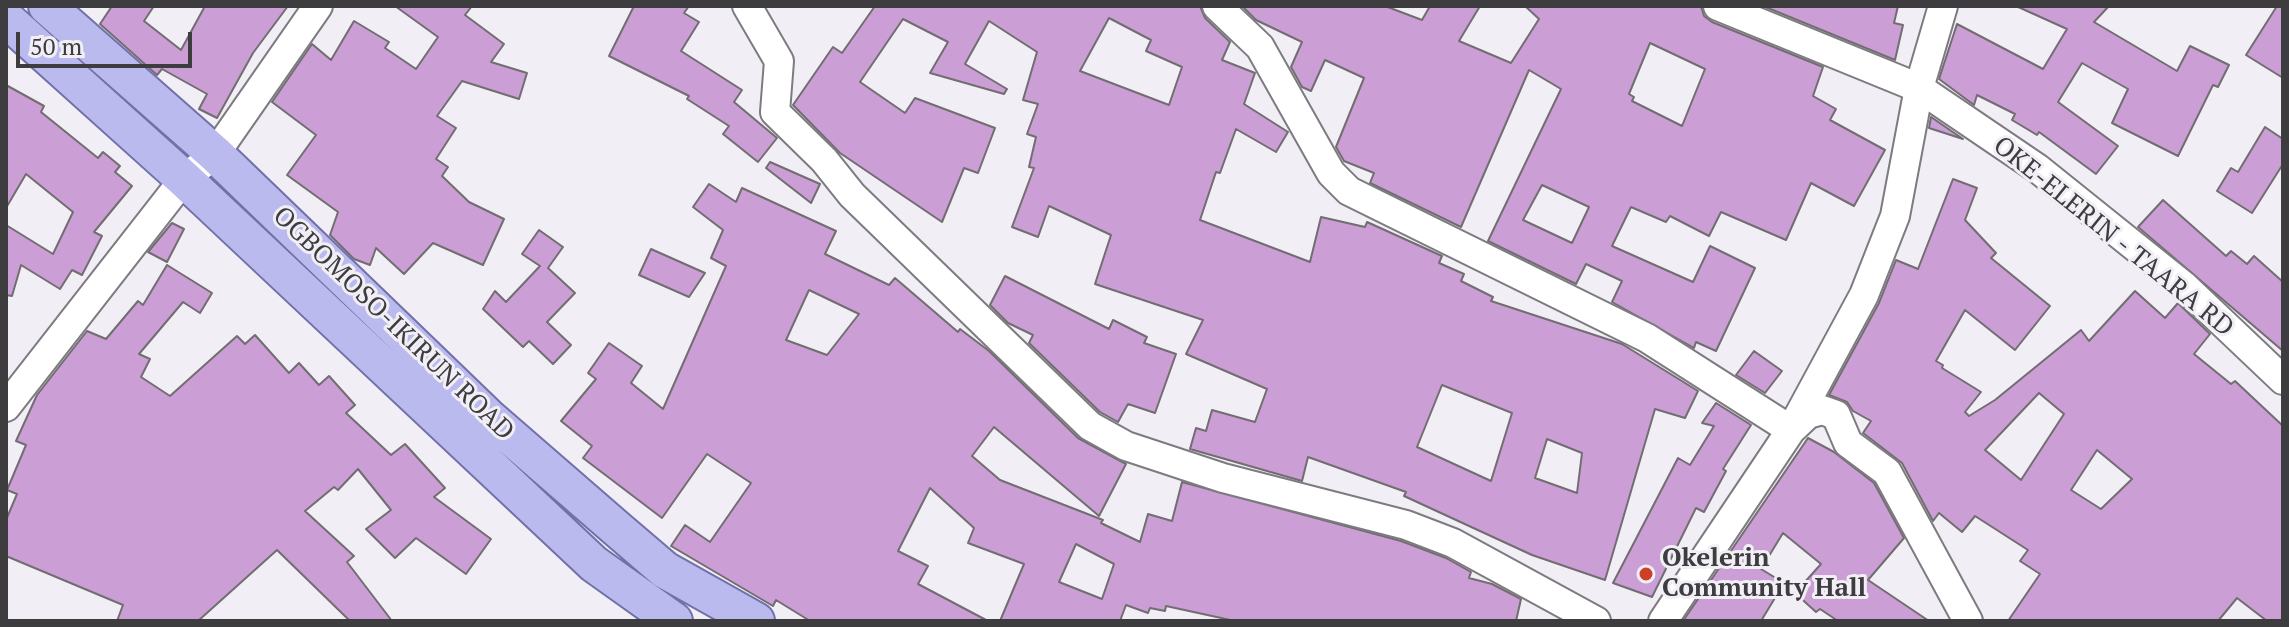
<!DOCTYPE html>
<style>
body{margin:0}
#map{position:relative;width:2289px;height:627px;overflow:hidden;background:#f1eff5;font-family:"PT Serif",serif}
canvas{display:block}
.frame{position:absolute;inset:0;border:8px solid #3d3c3e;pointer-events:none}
.scale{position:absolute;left:16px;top:32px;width:176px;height:36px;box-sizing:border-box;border:4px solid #3d3c3e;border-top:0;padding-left:10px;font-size:24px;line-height:28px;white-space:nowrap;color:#3d3c3e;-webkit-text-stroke:6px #f1eff5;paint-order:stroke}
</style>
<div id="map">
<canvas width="2289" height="627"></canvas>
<div class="frame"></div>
<div class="scale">50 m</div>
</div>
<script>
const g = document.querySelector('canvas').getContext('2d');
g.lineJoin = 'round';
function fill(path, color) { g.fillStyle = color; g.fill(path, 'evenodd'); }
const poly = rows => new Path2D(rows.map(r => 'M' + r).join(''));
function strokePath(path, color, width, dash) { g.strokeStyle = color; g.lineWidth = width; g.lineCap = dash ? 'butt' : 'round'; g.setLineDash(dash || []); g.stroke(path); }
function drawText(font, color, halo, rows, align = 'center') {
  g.font = font + ' "PT Serif",serif'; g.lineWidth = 6; g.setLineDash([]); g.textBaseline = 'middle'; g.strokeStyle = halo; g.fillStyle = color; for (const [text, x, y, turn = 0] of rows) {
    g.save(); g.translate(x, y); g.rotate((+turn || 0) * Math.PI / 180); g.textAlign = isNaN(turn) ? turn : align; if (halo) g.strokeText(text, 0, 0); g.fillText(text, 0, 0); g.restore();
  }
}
const building = poly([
 [112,6,154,6,144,21,181,50,205,6,288,6,253,53,217,118,199,109,207,94,162,69,157,75,100,24,112,6],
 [395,6,472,6,465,15,504,44,491,62,527,73,519,99,462,81,437,116,456,128,436,159,448,167,442,176,469,202,504,219,483,265,433,243,404,274,376,248,370,265,354,259,330,235,338,212,287,175,316,135,272,102,312,44,331,60,354,21,389,42,385,48,416,69,438,37,395,6],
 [634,6,689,6,684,13,699,22,681,51,742,90,734,102,777,138,758,162,723,134,729,126,687,99,689,96,609,56,634,6],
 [875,6,1200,6,1205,18,1230,42,1222,60,1255,73,1244,104,1288,132,1276,152,1236,129,1220,173,1216,172,1200,220,1310,262,1321,217,1365,227,1367,222,1442,256,1439,263,1464,274,1461,281,1493,297,1491,301,1622,344,1698,391,1685,418,1655,409,1605,580,1532,555,1404,496,1406,492,1308,457,1302,481,1190,449,1196,428,1206,431,1212,410,1255,422,1267,389,1186,354,1203,320,1095,284,1111,235,1049,206,1038,237,1012,227,1034,168,1029,167,1036,137,1027,134,1038,104,1023,100,1037,52,989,21,965,64,1007,89,1004,94,930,73,948,42,903,19,860,82,905,113,915,98,995,128,978,173,964,168,942,222,840,153,793,105,833,47,842,53,875,6],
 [1109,18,1151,40,1146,51,1182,67,1169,105,1080,71,1109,18],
 [1442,385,1512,413,1491,481,1417,447,1442,385],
 [1547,439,1582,453,1577,493,1535,478,1547,439],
 [1242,6,1385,6,1422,20,1430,6,1480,6,1459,41,1511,63,1539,19,1525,6,1701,6,1704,16,1712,22,1823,67,1813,96,1836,109,1830,120,1885,150,1854,206,1811,183,1786,240,1721,212,1709,236,1670,216,1666,222,1631,207,1612,246,1693,282,1710,246,1755,268,1716,351,1696,342,1694,348,1612,302,1622,281,1586,264,1576,284,1488,241,1561,89,1529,70,1461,227,1370,183,1374,173,1344,161,1336,147,1364,78,1325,60,1311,91,1302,87,1291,67,1302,42,1256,20,1242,6],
 [1650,43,1705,69,1682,126,1632,101,1634,97,1629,94,1650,43],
 [1542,185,1589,207,1572,243,1523,220,1542,185],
 [1763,6,1898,6,1894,23,1903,25,1895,60,1763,6],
 [2016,6,2109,6,2094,22,2177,71,2190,46,2229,65,2218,87,2213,85,2178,156,2112,123,2128,89,2082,63,2058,102,2118,146,2096,174,2039,132,2037,135,2012,120,2015,114,1977,95,1974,105,1939,79,1957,24,2043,69,2067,29,2016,6],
 [2277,6,2283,6,2283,78,2246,55,2277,6],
 [6,85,44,106,41,112,98,158,103,152,120,166,115,172,132,186,94,232,102,236,82,275,72,270,60,289,21,265,12,296,6,295,6,225,53,254,73,212,26,174,6,208,6,85],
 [1931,117,1963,139,1929,128,1931,117],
 [2265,127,2283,139,2283,164,2252,213,2217,191,2231,168,2238,172,2265,127],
 [770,162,820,184,811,203,766,168,770,162],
 [1953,179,1977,188,1965,220,1996,253,1991,258,2050,306,2015,350,1965,310,1936,361,1943,365,1942,368,1981,392,1965,412,1969,416,1995,400,2081,330,2089,341,2135,291,2165,318,2178,303,2210,334,2194,354,2231,384,2235,381,2283,426,2283,621,2267,621,2237,598,2218,621,2008,621,2040,574,2020,561,2028,550,1975,516,1962,532,1939,513,1933,521,1902,463,1863,433,1871,421,1853,411,1847,402,1829,395,1879,303,1896,260,1918,269,1953,179],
 [2039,393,2064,414,2021,480,1985,450,2039,393],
 [2097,450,2132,479,2101,509,2071,490,2097,450],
 [709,184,736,202,742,188,836,231,825,254,889,285,895,278,958,332,960,329,989,351,1078,438,1126,464,1099,516,994,427,972,456,1000,480,1103,520,1101,523,1140,542,1148,514,1172,521,1182,482,1401,541,1446,558,1471,572,1469,578,1492,584,1521,599,1516,621,1235,621,1166,606,1165,611,1150,608,1148,613,1126,605,1120,621,1000,621,1024,564,968,543,974,528,930,488,898,551,928,566,918,584,988,621,810,621,776,600,773,606,671,546,685,525,710,542,751,483,707,454,662,518,583,458,592,446,561,421,596,379,588,373,609,343,642,366,631,383,663,409,726,266,711,258,723,230,693,207,709,184],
 [809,290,859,314,827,355,786,340,809,290],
 [1076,544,1114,564,1102,599,1059,582,1076,544],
 [2163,200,2226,256,2231,251,2247,264,2254,256,2283,282,2283,351,2138,227,2163,200],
 [172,223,184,229,167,262,148,252,172,223],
 [539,230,563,247,548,268,575,293,547,322,571,345,553,364,529,341,523,347,483,309,495,291,506,302,540,266,522,254,539,230],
 [651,249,705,273,689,297,639,275,651,249],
 [167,265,212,293,200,313,183,302,139,354,150,359,141,377,170,396,237,336,245,344,255,335,289,373,299,363,319,385,329,376,355,405,346,413,391,455,405,444,445,488,434,497,491,539,466,574,416,538,395,558,366,529,391,510,358,469,338,490,334,487,305,511,354,556,347,562,392,621,350,621,277,550,198,621,117,621,123,605,6,556,6,520,17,494,7,490,26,445,16,441,37,395,87,331,106,339,138,301,143,305,167,265],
 [1005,276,1109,329,1113,320,1147,337,1144,343,1176,354,1155,413,1128,404,1118,422,1100,412,1029,343,1033,335,1008,323,990,305,1005,276],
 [1754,351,1782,371,1765,393,1736,375,1754,351],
 [1716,403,1751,425,1723,469,1726,471,1704,512,1696,508,1652,597,1613,583,1678,458,1690,465,1714,426,1702,423,1716,403],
 [1808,438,1834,452,1874,483,1904,538,1868,580,1929,621,1838,621,1820,609,1816,612,1795,593,1821,564,1783,533,1761,569,1784,583,1761,621,1683,621,1808,438]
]);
const minor = poly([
 [747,6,779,61,775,112,824,160,852,195,1090,426,1126,446,1223,478,1406,525,1453,543,1596,621],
 [1217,6,1260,47,1331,173,1349,191,1647,338,1791,430,1808,414,1822,410,1836,415,1848,443,1887,472,1968,621],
 [1718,6,1919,88,2037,168,2184,286,2283,380],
 [6,407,184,179,215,154,318,6],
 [1663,621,1791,430,1864,295,1895,216,1919,88,1943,6]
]);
const major = poly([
 [47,6,215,154,487,416,616,528,665,570,756,621],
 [6,19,184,179,594,564,674,621]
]);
const markers = [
 [1646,574,8,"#cb4026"]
];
const streetNames = [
 ["OKE-ELERIN - TAARA RD",2113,237,39],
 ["OGBOMOSO-IKIRUN ROAD",393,324,44]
];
const poiNames = [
 ["Okelerin",1662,559],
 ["Community Hall",1662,589]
];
fill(building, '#cb9ed5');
strokePath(building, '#716d71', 2);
strokePath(minor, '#7d7b80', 32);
strokePath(major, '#7270a9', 40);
strokePath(minor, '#fff', 28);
strokePath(major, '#bbbaee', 36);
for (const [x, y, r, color] of markers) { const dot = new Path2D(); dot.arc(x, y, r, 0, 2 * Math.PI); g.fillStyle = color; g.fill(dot); strokePath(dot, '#f1eff5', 3); }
drawText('26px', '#3d3c3e', '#f1eff5', streetNames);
drawText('bold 26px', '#3d3c3e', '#f1eff5', poiNames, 'left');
</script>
